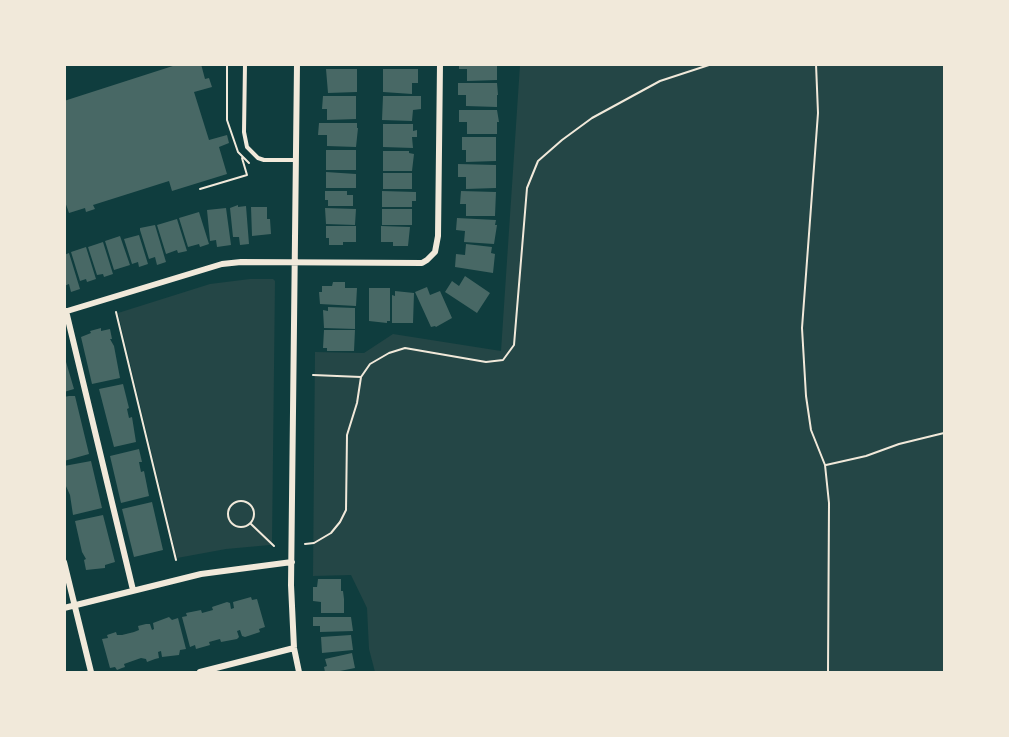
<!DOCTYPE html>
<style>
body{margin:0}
#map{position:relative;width:1009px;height:737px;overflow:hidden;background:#0f3d3e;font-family:Figtree,sans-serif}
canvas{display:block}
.frame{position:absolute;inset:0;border:66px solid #f1e9da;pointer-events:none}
</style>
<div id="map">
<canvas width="1009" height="737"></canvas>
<div class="frame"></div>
</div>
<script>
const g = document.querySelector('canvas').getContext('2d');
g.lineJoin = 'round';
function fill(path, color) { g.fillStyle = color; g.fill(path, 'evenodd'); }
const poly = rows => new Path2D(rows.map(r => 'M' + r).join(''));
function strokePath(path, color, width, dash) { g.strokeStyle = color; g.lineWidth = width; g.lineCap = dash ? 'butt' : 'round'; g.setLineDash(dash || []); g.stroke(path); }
const green = poly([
 [520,65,944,65,944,672,375,672,369,649,367,608,351,575,313,576,315,352,364,353,393,334,501,351],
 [250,279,273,279,275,281,272,542,270,545,226,549,177,558,118,313,210,284]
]);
const building = poly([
 [179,64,201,64,205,79,209,78,212,87,194,92,209,140,227,135,229,143,219,147,227,174,172,191,169,181,93,205,95,209,86,212,85,208,69,213,64,199,64,101],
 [459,64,497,64,497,80,467,81,467,69,459,69],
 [326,69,357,69,357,92,328,93],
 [383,69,418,69,418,83,412,83,412,94,383,92],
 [458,83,497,83,498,95,497,95,497,107,466,106,466,95,458,95],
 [323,96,356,96,356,119,327,120,327,109,322,109],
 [383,96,421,96,421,109,413,110,412,121,382,120],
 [459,110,497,110,499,122,497,122,497,134,467,134,467,122,459,122],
 [319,123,357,123,357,128,358,128,356,147,327,146,327,135,318,135],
 [383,124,413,124,413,131,417,130,417,137,412,137,413,148,383,147],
 [462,137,496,137,496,161,466,162,466,150,462,150],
 [326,150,356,150,356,170,326,170],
 [383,151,409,151,409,153,414,154,412,171,383,171],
 [458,164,496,165,496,188,466,189,466,177,458,177],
 [326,172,356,174,356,188,326,188],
 [383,173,412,173,412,189,383,189],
 [325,191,347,191,347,195,353,195,353,206,328,206,328,200,325,200],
 [382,191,416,192,416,201,412,201,412,207,382,207],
 [461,191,496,192,495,216,466,216,466,204,460,204],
 [238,205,238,207,246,206,249,244,240,245,239,237,233,237,230,208],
 [251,207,267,207,267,219,270,219,271,234,252,236],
 [226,208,231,245,217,247,216,240,210,241,207,210],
 [325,208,356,209,355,225,326,224],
 [382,209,412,209,412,225,382,225],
 [199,212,209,244,200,247,199,244,188,247,179,218],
 [457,218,496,220,495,225,497,225,494,244,464,242,465,231,456,230],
 [177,219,187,251,178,253,177,250,166,254,157,225],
 [155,225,166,262,157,265,155,257,149,259,140,230,140,228],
 [326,226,356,226,356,242,343,242,343,245,329,245,329,238,326,238],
 [381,226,410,227,408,246,393,246,393,242,381,242],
 [139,235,148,264,139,267,138,262,132,264,124,239],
 [120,236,130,265,114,270,105,241],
 [103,242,113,274,104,277,103,274,97,275,88,247],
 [466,244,492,247,491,253,495,254,493,273,455,267,456,254,465,255],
 [86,247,96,279,87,282,86,279,80,281,71,252],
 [69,253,80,289,71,292,69,284,64,286,64,255],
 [465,276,490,293,477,313,445,292,452,281,459,286],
 [333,282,345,282,345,288,357,288,356,306,320,304,319,292,322,292,322,286,332,286],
 [427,287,430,295,440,291,452,318,436,327,435,326,431,327,415,292],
 [369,288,390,288,390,321,387,321,387,323,369,321],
 [395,291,414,293,413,323,392,323,392,295,395,296],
 [328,307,355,308,355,329,324,328,323,310,328,311],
 [101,328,101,331,110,329,112,339,110,339,114,346,120,378,92,384,81,337,91,333,90,331],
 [324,330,355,330,354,351,327,351,327,348,323,348],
 [64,355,74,389,64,392],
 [123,384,129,408,127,409,129,418,132,417,136,442,114,447,99,389],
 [69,396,75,396,89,454,64,461,64,397],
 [139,449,142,462,139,462,141,472,144,471,149,496,121,503,110,456],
 [91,461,102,508,73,515,70,495,65,484,64,466],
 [152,502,163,550,134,557,122,509],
 [103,515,115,562,105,565,105,568,86,570,84,560,86,559,82,552,75,521],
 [318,579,341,579,341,591,343,591,344,599,344,613,321,613,321,602,313,601,313,587,317,587],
 [251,597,252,600,257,599,265,627,259,629,260,632,245,637,242,636,240,630,237,631,239,637,237,639,221,642,220,639,209,642,210,645,196,649,195,645,190,647,182,617,187,616,186,613,201,610,202,613,213,610,212,607,227,602,230,603,231,609,234,608,233,602],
 [169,617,172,620,178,618,186,649,180,650,179,655,162,657,161,651,158,652,159,658,155,659,147,662,146,659,141,658,124,664,125,667,122,668,117,670,115,667,110,668,102,639,108,638,107,635,116,632,117,635,122,635,134,632,139,630,138,626,146,624,150,624,152,630,154,629,153,623],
 [313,617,351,617,353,631,320,632,320,626,313,626],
 [351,635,353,650,322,653,321,637],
 [352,653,355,668,335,672,325,672,324,667,327,666,325,659]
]);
const path = poly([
 [227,64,227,120,238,152,249,163],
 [816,64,818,113,802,328,806,396,811,430,825,465,829,503,828,672],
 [200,189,247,175,242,158],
 [116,312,176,560],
 [313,375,361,377],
 [826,465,866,456,899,444,944,433],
 '228 514a13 13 0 1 1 26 0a13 13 0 1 1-26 0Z',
 [251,524,274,546],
 [305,544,314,543,331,533,340,522,346,510,347,435,357,403,361,377,370,364,389,353,405,348,486,362,503,360,514,345,527,188,538,161,562,140,592,118,660,81,712,64]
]);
const service = poly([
 [245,64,244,132,247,147,258,158,264,160,296,160]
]);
const minor = poly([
 [297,64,291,585,294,648,299,672],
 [66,311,133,590],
 [64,312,222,264,241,262,422,263,427,260,435,252,438,236,440,64],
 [64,562,91,672],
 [64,608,201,574,292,562],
 [200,672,294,648]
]);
fill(green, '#244646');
fill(building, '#486865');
strokePath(path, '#f1e9da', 2);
strokePath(service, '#f1e9da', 4);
strokePath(minor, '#f1e9da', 6);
</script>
